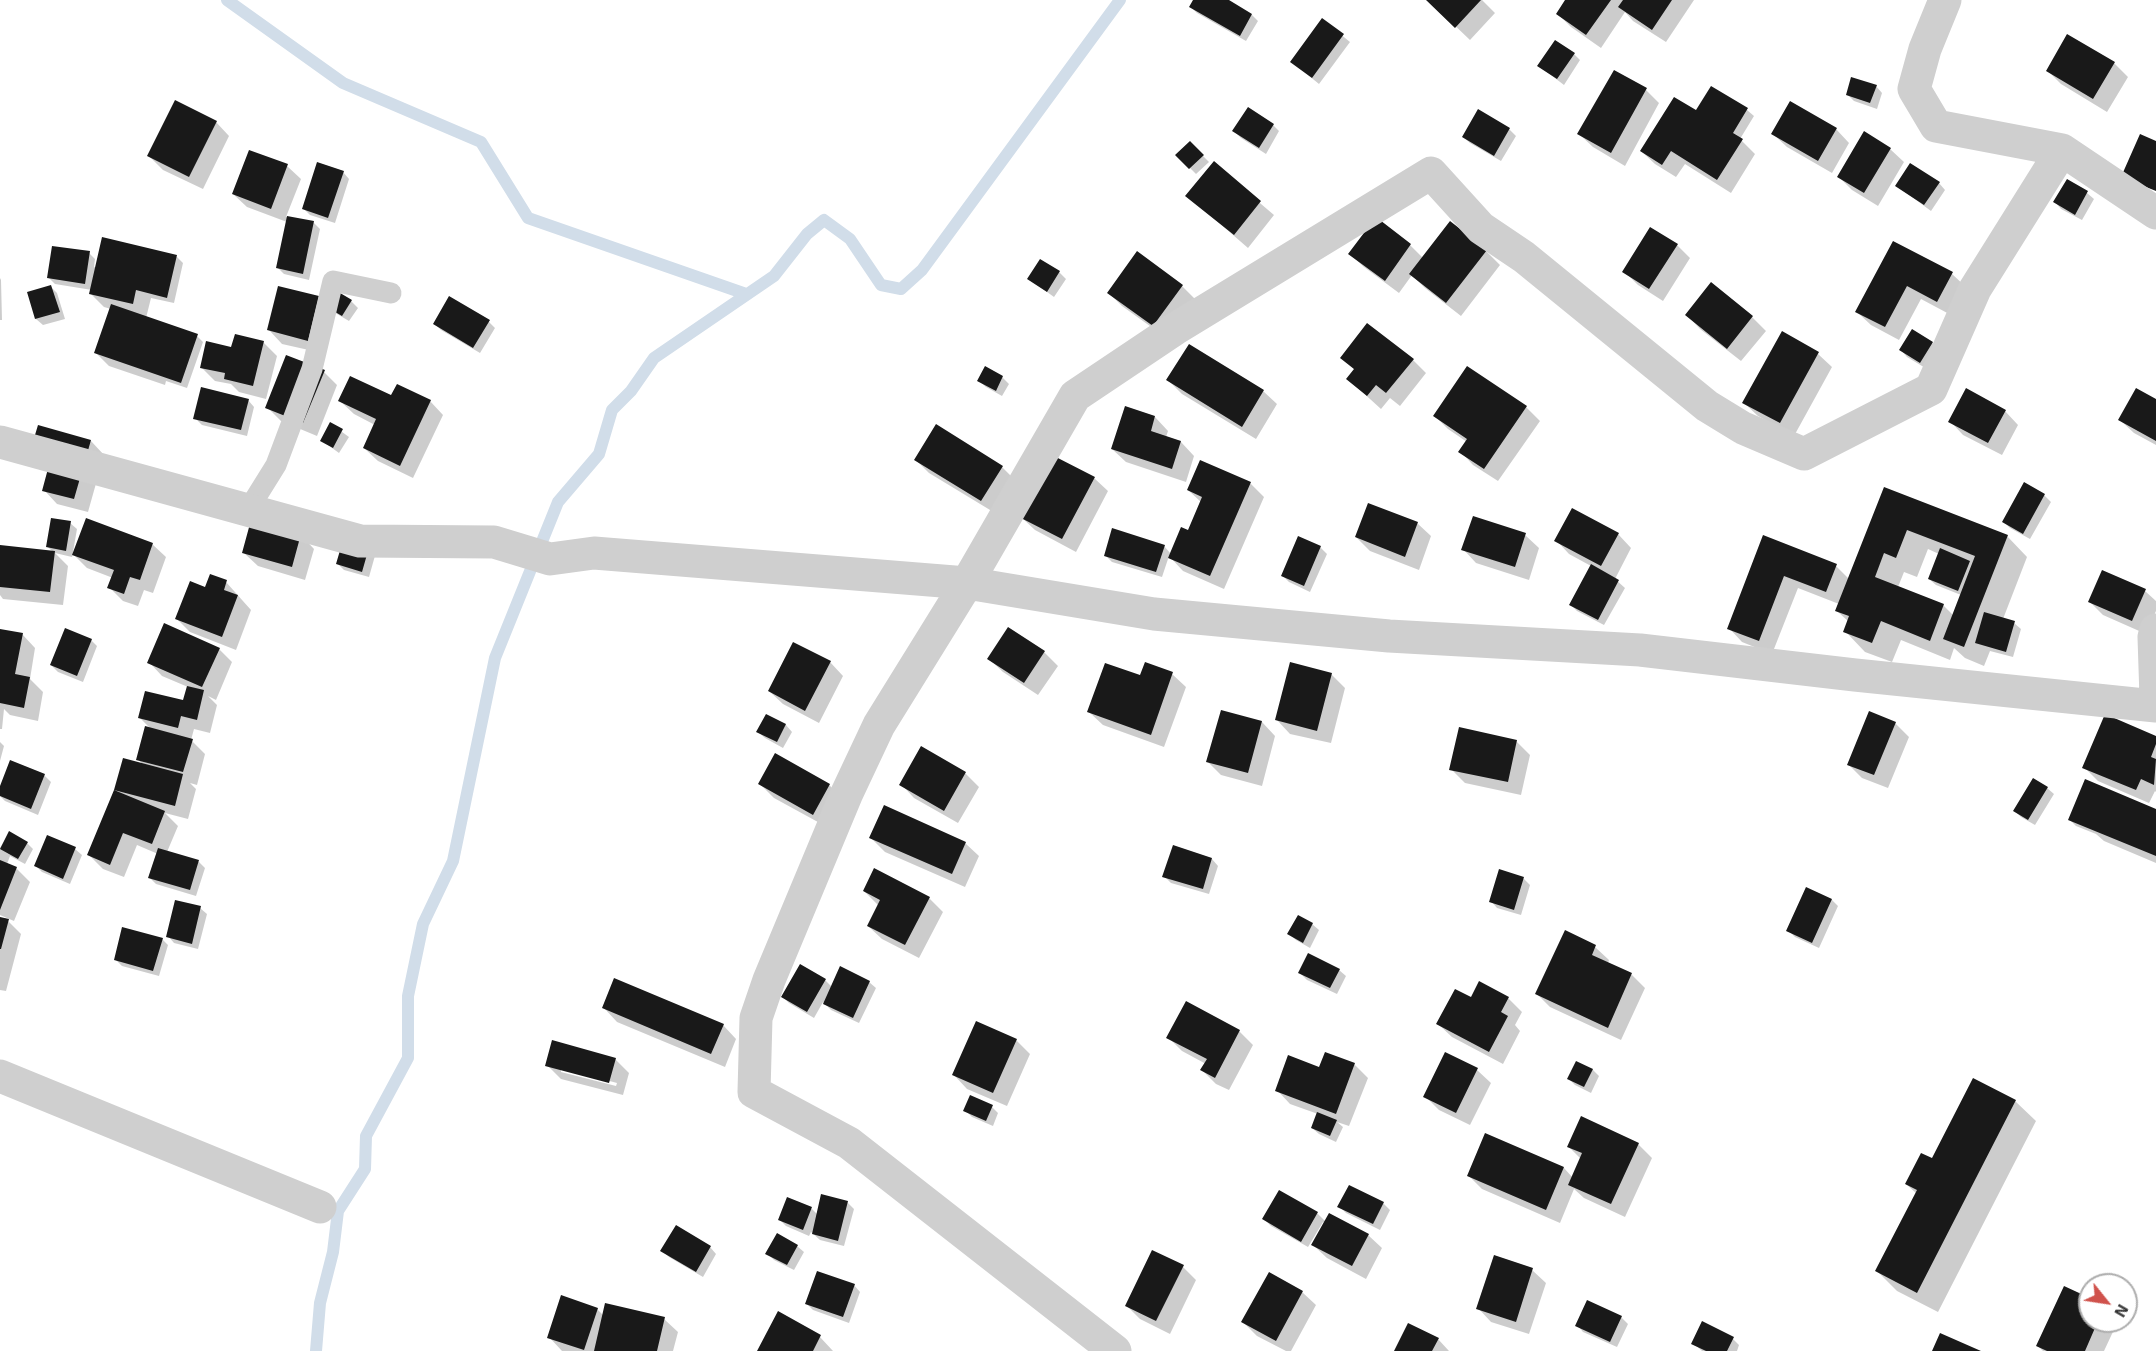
<!DOCTYPE html>
<style>
body{margin:0}
#map{position:relative;width:2156px;height:1351px;overflow:hidden;background:#fff;font-family:"Exo 2",sans-serif}
canvas{display:block}
.north{position:absolute;left:2078px;top:1273px;width:60px;height:60px;box-sizing:border-box;background:#fff;border:2px solid #adadad;border-radius:50%;rotate:120deg;font-size:16px;font-weight:700;line-height:24px;text-align:center;color:#323232}
.north::after{content:'';display:block;margin:auto;width:21px;height:27px;background:#d0524c;clip-path:polygon(50% 0,100% 100%,50% 72%,0 100%)}
</style>
<div id="map">
<canvas width="2156" height="1351"></canvas>
<div class="north">N</div>
</div>
<script>
const g = document.querySelector('canvas').getContext('2d');
g.lineJoin = 'round';
function fill(path, color) { g.fillStyle = color; g.fill(path, 'evenodd'); }
const poly = rows => new Path2D(rows.map(r => 'M' + r).join(''));
function strokePath(path, color, width, dash) { g.strokeStyle = color; g.lineWidth = width; g.lineCap = dash ? 'butt' : 'round'; g.setLineDash(dash || []); g.stroke(path); }
const shadow = poly([
 [1195,0,1226,0,1252,15,1258,21,1246,41,1197,13,1191,7],
 [1428,0,1482,0,1495,13,1470,40],
 [1567,0,1694,0,1666,42,1633,21,1625,12,1601,48,1571,27,1558,14],
 [1323,20,1350,42,1319,84,1292,62],
 [1574,54,1580,60,1564,85,1539,66],
 [2114,63,2128,77,2107,112,2061,84,2048,71],
 [1876,86,1882,93,1877,109,1854,101,1848,95],
 [1712,88,1747,110,1754,116,1740,139,1755,154,1731,193,1685,164,1676,177,1655,164,1641,151,1702,116],
 [1646,90,1659,103,1625,166,1593,147,1579,134],
 [1478,111,1509,129,1516,136,1501,161,1470,143,1463,137],
 [216,122,229,136,203,189,163,170,149,156],
 [1273,125,1279,131,1266,154,1241,138,1234,131],
 [1836,129,1849,143,1832,173,1787,147,1773,134],
 [1190,143,1209,162,1196,174,1177,155],
 [1890,149,1904,162,1878,206,1852,190,1839,177],
 [1214,164,1274,215,1248,248,1187,195],
 [287,166,301,179,286,217,313,222,320,229,309,280,284,274,278,268,287,222,247,207,233,194],
 [343,172,349,179,335,223,310,215,304,209],
 [2067,181,2087,193,2094,199,2082,220,2061,209,2055,202],
 [1939,183,1945,190,1931,211,1897,186],
 [1376,219,1410,245,1423,258,1486,251,1500,265,1461,316,1425,288,1412,275,1399,293,1364,267,1350,254],
 [103,239,177,257,183,263,174,303,151,298,146,318,197,336,203,342,187,388,166,381,165,385,109,366,95,352,111,309,104,307,91,294,92,290,55,284,49,278,89,253,95,259,94,267,97,268],
 [1894,243,1952,274,1966,287,1951,315,1921,299,1899,340,1871,325,1857,312],
 [1677,245,1690,258,1663,301,1638,285,1624,271],
 [1040,261,1059,272,1066,279,1054,297,1029,279],
 [0,278,1,280,2,320,0,320],
 [1711,284,1752,317,1766,331,1741,361,1700,329,1687,315],
 [1182,286,1196,300,1168,339,1122,306,1109,293],
 [51,287,57,293,65,319,43,325,36,319,29,293],
 [319,298,351,301,358,308,349,321,332,311,322,353,282,344,269,330],
 [489,322,495,328,480,353,441,330,435,324],
 [263,342,277,356,266,399,239,392,231,384,215,381,201,367,232,349],
 [1932,343,1939,349,1927,369,1907,357,1901,350],
 [1818,354,1832,367,1794,436,1758,416,1744,403],
 [1342,358,1413,360,1426,373,1400,406,1390,398,1381,409,1348,379,1355,370],
 [324,372,337,385,317,436,281,421,267,407],
 [1002,377,1009,384,1002,396,986,387,979,381],
 [1168,380,1263,391,1277,404,1256,439,1182,394],
 [392,397,430,401,443,415,413,478,378,461,364,448,375,425,354,414,340,401],
 [248,400,254,407,247,436,202,425,195,418],
 [2156,401,2156,445,2134,433,2120,420],
 [1526,407,1540,421,1498,481,1473,465,1460,451,1467,442,1448,429,1435,416],
 [2005,411,2018,425,2002,455,1963,435,1950,421],
 [1155,417,1168,431,1166,437,1181,442,1194,456,1186,482,1126,462,1112,449],
 [331,424,349,437,339,453,321,440],
 [91,441,104,455,88,512,57,504,44,490,52,459],
 [915,459,1002,467,1016,481,995,513,929,473],
 [1201,462,1251,484,1264,497,1224,589,1183,571,1169,556,1162,577,1112,562,1105,555,1164,546,1171,554,1189,531,1201,502,1188,490],
 [1094,478,1108,491,1076,552,1035,530,1021,517],
 [1885,489,2007,536,2027,557,2003,619,2014,623,2021,629,2013,657,1990,651,1984,666,1965,658,1954,648,1950,660,1901,640,1892,662,1865,652,1845,631,1849,622,1837,611,1839,604,1798,588,1772,654,1742,642,1729,628,1763,537,1836,566,1849,579],
 [1928,549,1939,554,1929,579,1936,585,1961,595,1953,615,1943,605,1898,587,1904,572,1917,577],
 [2044,495,2051,502,2030,539,2010,528,2004,522],
 [70,523,77,529,73,552,152,544,166,557,153,593,144,590,138,606,123,601,109,587,113,578,87,568,73,554,72,557,55,553,68,566,63,605,3,599,0,595,0,546,53,552,48,547],
 [1417,523,1431,536,1419,570,1370,551,1356,537],
 [1618,534,1631,548,1615,579,1625,588,1604,625,1577,611,1570,604,1591,566,1569,554,1556,540],
 [301,535,314,549,305,580,258,566,244,553],
 [1525,535,1539,548,1529,580,1476,563,1463,549],
 [1299,538,1320,547,1327,554,1310,592,1289,582,1283,576],
 [378,545,369,577,344,570,337,563],
 [226,582,251,610,236,650,190,632,176,618,206,589],
 [2145,591,2156,601,2156,611,2146,634,2103,615,2090,602],
 [0,630,22,634,35,648,30,679,43,692,38,721,10,715,4,709,2,729,0,729],
 [91,640,97,646,83,682,58,672,51,665],
 [219,649,232,662,216,700,208,696,217,705,210,733,194,729,191,740,205,754,197,785,190,783,196,789,188,819,165,813,178,826,167,852,199,862,205,868,196,896,156,884,150,878,158,854,137,845,124,877,103,869,89,855,115,791,124,760,143,765,138,759,152,730,139,717,184,702,188,687,162,676,149,662],
 [1044,652,1058,666,1038,695,1003,672,989,659],
 [830,662,843,676,819,723,783,704,769,691],
 [1172,674,1186,687,1164,747,1103,725,1089,712,1141,677],
 [1331,674,1345,688,1331,743,1290,734,1277,720],
 [1222,711,1262,722,1275,736,1262,786,1221,775,1208,762],
 [767,716,786,725,792,732,783,748,765,738,758,732],
 [1895,723,1909,737,1888,788,1862,778,1848,764],
 [2156,738,2156,792,2155,791,2149,803,2098,781,2084,767],
 [1516,741,1530,755,1521,795,1465,783,1451,769],
 [0,742,4,746,0,761],
 [922,748,965,773,979,787,958,823,914,798,901,784],
 [44,775,51,782,38,815,5,801,0,796,0,790],
 [760,784,829,785,843,798,827,827,774,798],
 [2047,788,2054,794,2035,825,2021,817,2015,811],
 [2156,811,2156,863,2104,841,2096,834,2076,826,2069,819],
 [9,833,27,843,33,849,25,864,10,856,7,864,16,868,30,882,14,921,0,915,0,848],
 [871,838,965,843,979,856,965,887,885,852],
 [75,849,82,855,70,884,42,872,36,866],
 [1212,859,1218,866,1209,894,1171,883,1164,876],
 [1500,871,1524,879,1530,885,1521,915,1497,908,1491,901],
 [1807,889,1832,900,1838,906,1819,948,1795,937,1788,930],
 [864,891,929,898,943,912,919,958,882,939,868,926,879,906],
 [200,908,207,914,198,949,174,943,168,936],
 [0,918,5,919,5,918,21,934,6,991,0,990],
 [1312,924,1319,930,1310,948,1296,940,1289,934],
 [1565,932,1595,947,1609,960,1608,963,1632,975,1645,988,1621,1040,1550,1007,1537,994],
 [162,939,168,945,159,976,122,966,115,959],
 [1339,970,1346,976,1337,994,1307,980,1300,973],
 [825,980,832,987,869,982,876,988,859,1023,831,1010,823,1002,814,1018,789,1003,783,997],
 [1508,998,1522,1012,1515,1025,1520,1031,1503,1064,1452,1037,1438,1024],
 [604,1008,723,1025,736,1039,725,1067,617,1022],
 [1239,1031,1253,1045,1229,1090,1216,1084,1202,1070,1206,1064,1182,1051,1168,1037],
 [1016,1040,1030,1054,1007,1106,967,1089,954,1075],
 [615,1059,629,1073,623,1095,561,1079,547,1065],
 [561,1068,617,1083,616,1086,561,1072],
 [1577,1063,1593,1070,1599,1076,1591,1093,1575,1085,1569,1079],
 [1354,1064,1368,1078,1349,1126,1337,1122,1343,1127,1336,1142,1319,1134,1312,1128,1318,1114,1290,1104,1277,1090,1320,1069],
 [1477,1070,1491,1083,1470,1125,1439,1110,1425,1096],
 [2015,1101,2036,1121,1938,1312,1897,1291,1877,1271,1917,1194,1906,1184,1933,1160],
 [992,1107,998,1113,993,1126,972,1117,965,1110],
 [1638,1144,1652,1158,1625,1217,1584,1198,1574,1189,1560,1223,1482,1189,1469,1176,1564,1168,1573,1178,1581,1159,1568,1146],
 [788,1199,812,1209,818,1215,847,1202,854,1209,844,1246,820,1240,811,1232,809,1236,786,1226,779,1219],
 [1383,1203,1390,1210,1380,1230,1346,1213,1339,1206],
 [1317,1213,1326,1222,1368,1235,1382,1248,1366,1279,1327,1258,1313,1245,1325,1223,1323,1222,1308,1247,1271,1226,1264,1219],
 [797,1246,804,1252,794,1270,774,1260,767,1253],
 [710,1247,716,1254,703,1277,669,1257,662,1250],
 [1495,1257,1532,1270,1546,1283,1529,1334,1491,1322,1478,1308],
 [1183,1267,1196,1280,1170,1334,1140,1319,1127,1306],
 [854,1285,860,1292,849,1323,813,1310,807,1304],
 [1302,1292,1316,1305,1291,1351,1286,1351,1257,1336,1243,1322],
 [2090,1300,2090,1321,2118,1321,2104,1351,2043,1351,2038,1346],
 [597,1309,604,1316,664,1319,678,1332,673,1351,562,1351,549,1337],
 [779,1314,820,1337,833,1351,759,1351],
 [1621,1317,1628,1324,1617,1347,1583,1332,1577,1325],
 [1438,1339,1449,1351,1395,1351],
 [1733,1339,1739,1345,1737,1351,1702,1351,1693,1343]
]);
const stream = poly([
 [227,0,343,83,481,142,528,218,746,294],
 [316,1351,320,1303,333,1252,338,1211,365,1169,366,1136,408,1058,408,996,423,924,453,861,495,658,558,502,599,454,612,410,631,391,654,358,774,276,807,234,824,220,850,239,881,285,901,289,922,270,1120,0]
]);
const building = poly([
 [1193,0,1229,0,1252,14,1240,36,1189,7],
 [1426,0,1481,0,1455,28],
 [1565,0,1611,0,1586,35,1556,14],
 [1623,0,1672,0,1652,30,1618,7],
 [1322,18,1344,34,1312,78,1290,62],
 [2067,34,2115,62,2093,99,2046,71],
 [1555,40,1575,53,1557,79,1537,66],
 [1614,70,1647,88,1611,153,1577,134],
 [1851,77,1877,85,1870,103,1846,95],
 [1711,86,1748,108,1733,133,1743,139,1717,180,1671,151,1662,165,1640,151,1674,97,1696,110],
 [175,100,217,121,189,177,147,156],
 [1790,101,1837,128,1818,161,1771,134],
 [1248,107,1274,124,1259,148,1232,131],
 [1478,109,1510,128,1494,156,1462,137],
 [1864,131,1891,148,1864,193,1837,177],
 [2140,134,2156,141,2156,191,2121,177],
 [1190,141,1204,155,1189,169,1175,155],
 [249,150,288,164,271,209,232,194],
 [1214,161,1261,201,1234,235,1185,196],
 [317,162,344,171,328,218,302,209],
 [1910,163,1940,182,1924,205,1895,186],
 [2067,179,2088,191,2075,215,2053,202],
 [287,216,314,221,303,274,276,268],
 [1376,217,1411,244,1385,281,1348,254],
 [1450,221,1487,250,1446,303,1409,274],
 [1650,227,1678,244,1649,289,1622,272],
 [102,237,177,255,167,298,136,290,133,304,89,294],
 [1893,241,1953,272,1937,302,1907,286,1885,327,1855,312],
 [52,246,90,251,85,284,47,278],
 [1137,251,1183,285,1153,326,1107,293],
 [1040,259,1060,271,1047,292,1027,279],
 [1711,282,1753,316,1727,349,1685,315],
 [51,285,60,312,35,319,27,292],
 [278,286,319,296,308,341,267,330],
 [335,290,352,300,342,316,325,306],
 [449,296,490,320,473,348,433,324],
 [111,304,198,334,181,383,94,353],
 [1367,323,1414,359,1386,393,1376,385,1367,396,1346,379,1354,369,1340,358],
 [1912,329,1933,342,1920,363,1899,350],
 [1782,331,1819,352,1780,423,1742,403],
 [235,334,264,341,253,386,224,379,225,373,200,368,206,341,231,347],
 [1189,344,1264,390,1242,427,1166,380],
 [286,355,325,370,303,423,265,408],
 [985,366,1003,376,996,391,977,381],
 [1467,366,1527,406,1484,469,1458,452,1467,439,1433,416],
 [350,376,391,395,397,384,431,400,400,466,363,448,376,419,338,401],
 [201,387,249,399,241,430,193,419],
 [1966,388,2006,410,1988,443,1948,422],
 [2136,388,2156,399,2156,441,2118,420],
 [1125,406,1155,416,1151,431,1181,441,1172,469,1111,449],
 [330,422,343,429,333,448,320,441],
 [936,424,1003,466,981,501,914,460],
 [38,425,91,440,74,499,42,491,53,450,32,445],
 [1052,455,1095,477,1062,539,1019,517],
 [1200,460,1251,482,1210,576,1168,558,1181,527,1188,530,1202,497,1187,490],
 [2024,482,2045,494,2023,534,2002,522],
 [1884,487,2008,535,1964,647,1943,639,1975,556,1907,530,1896,558,1884,553,1875,577,1944,604,1930,641,1881,621,1872,643,1843,632,1849,616,1835,611],
 [1368,503,1418,522,1405,557,1355,537],
 [1572,508,1619,533,1601,566,1554,541],
 [1473,516,1526,533,1515,567,1461,550],
 [51,518,71,521,66,551,46,547],
 [86,518,153,543,140,580,130,577,124,594,107,588,114,570,72,555],
 [251,520,301,534,292,567,242,553],
 [1112,528,1165,545,1156,572,1104,556],
 [346,530,372,537,362,572,336,564],
 [1763,535,1837,564,1826,592,1784,576,1759,641,1727,629],
 [1298,536,1321,546,1304,586,1281,576],
 [0,545,55,551,50,592,0,587],
 [1940,548,1970,561,1958,591,1928,579],
 [1591,564,1619,580,1598,620,1569,605],
 [2102,570,2146,589,2132,621,2088,602],
 [210,574,227,580,224,590,238,595,222,637,175,619,190,581,205,587],
 [1984,612,2015,621,2006,652,1975,643],
 [164,623,220,648,202,687,147,663],
 [1008,627,1045,651,1024,683,987,659],
 [65,628,92,639,77,676,50,665],
 [0,629,23,633,15,674,30,677,24,708,0,703],
 [793,642,831,661,805,711,768,691],
 [1145,662,1173,672,1151,735,1087,712,1105,663,1140,675],
 [1290,662,1332,673,1317,731,1275,720],
 [187,686,204,690,197,720,181,716,178,728,138,718,145,691,183,700],
 [1221,710,1262,721,1248,773,1206,762],
 [1869,711,1896,722,1874,775,1847,765],
 [766,714,786,724,777,742,756,732],
 [2105,714,2156,736,2156,744,2151,757,2156,759,2154,785,2141,779,2136,790,2082,768],
 [145,726,193,739,183,772,136,760],
 [1459,727,1517,740,1508,782,1449,770],
 [921,746,966,772,944,811,899,785],
 [775,753,830,784,813,815,758,784],
 [123,758,183,774,175,806,114,790,165,811,152,844,123,833,110,865,87,855,114,790],
 [10,760,45,774,31,809,0,796,0,786],
 [2033,778,2048,787,2028,820,2013,811],
 [2085,779,2156,809,2156,856,2068,820],
 [884,805,966,842,952,874,869,838],
 [9,831,28,842,18,859,0,849],
 [47,835,76,847,63,879,34,866],
 [1173,845,1212,858,1203,889,1162,877],
 [158,848,199,860,190,890,148,878],
 [0,860,17,867,0,910],
 [874,868,930,897,905,945,867,926,880,900,863,891],
 [1499,869,1524,877,1514,910,1489,902],
 [1806,887,1832,899,1812,943,1786,931],
 [175,900,201,906,192,944,166,937],
 [1298,915,1313,923,1303,943,1287,934],
 [0,917,9,919,1,949,0,949],
 [122,927,163,938,153,971,114,960],
 [1565,930,1596,945,1592,955,1632,973,1608,1028,1535,994],
 [1308,953,1340,969,1330,988,1298,973],
 [800,964,826,979,807,1012,781,997],
 [840,966,870,981,853,1018,823,1004],
 [614,978,724,1024,711,1054,602,1008],
 [1479,981,1509,997,1501,1012,1508,1016,1489,1052,1436,1024,1455,989,1471,997],
 [1186,1001,1240,1030,1215,1078,1200,1070,1207,1059,1166,1038],
 [976,1021,1017,1039,993,1093,952,1075],
 [552,1040,616,1058,609,1083,545,1066],
 [1325,1052,1355,1063,1336,1114,1275,1091,1288,1055,1319,1067],
 [1445,1052,1478,1068,1456,1113,1423,1097],
 [1576,1061,1593,1069,1584,1087,1567,1079],
 [1973,1078,2016,1100,1917,1293,1875,1271,1917,1190,1905,1184,1921,1153,1932,1158],
 [970,1095,993,1105,986,1121,963,1111],
 [1317,1112,1337,1120,1330,1136,1311,1128],
 [1581,1116,1639,1143,1611,1204,1568,1185,1582,1153,1567,1147],
 [1485,1133,1564,1167,1546,1210,1467,1176],
 [1349,1185,1384,1202,1373,1224,1337,1207],
 [1279,1190,1318,1212,1301,1242,1262,1219],
 [821,1194,848,1201,838,1241,812,1234],
 [787,1197,812,1207,803,1230,778,1220],
 [1329,1213,1369,1234,1352,1266,1311,1245],
 [676,1225,711,1246,696,1272,660,1251],
 [777,1233,798,1245,787,1265,765,1254],
 [1152,1250,1184,1265,1156,1321,1125,1306],
 [1494,1255,1533,1268,1516,1322,1476,1309],
 [817,1271,855,1284,843,1317,805,1304],
 [1269,1272,1303,1291,1276,1341,1241,1322],
 [2064,1286,2090,1298,2090,1321,2098,1321,2085,1351,2047,1351,2036,1346],
 [561,1295,598,1308,584,1350,547,1338],
 [1587,1300,1622,1316,1610,1342,1575,1326],
 [605,1303,665,1317,657,1351,594,1351],
 [778,1311,821,1335,813,1351,757,1351],
 [1702,1321,1734,1337,1727,1351,1706,1351,1691,1344],
 [1408,1323,1439,1338,1432,1351,1394,1351],
 [1940,1333,1981,1351,1932,1351]
]);
const lane = poly([
 [248,510,276,465,312,369,333,281,391,293]
]);
const street = poly([
 [1945,0,1925,49,1914,89,1936,126,2062,150,2156,213],
 [0,442,360,541,494,542,550,559,594,553,967,583,1154,614,1389,636,1640,650,1855,675,2156,706],
 [2156,630,2154,637,2156,698],
 [0,1076,320,1207],
 [1115,1351,849,1143,754,1092,756,1018,769,980,847,793,879,725,967,583,1075,396,1175,329,1431,173,1481,228,1524,257,1707,406,1743,428,1804,454,1931,389,1975,289,2062,150]
]);
fill(shadow, '#0003');
strokePath(stream, '#d1dde9', 12);
fill(building, '#191919');
strokePath(lane, '#cfcfcf', 21);
strokePath(street, '#cfcfcf', 33);
</script>
